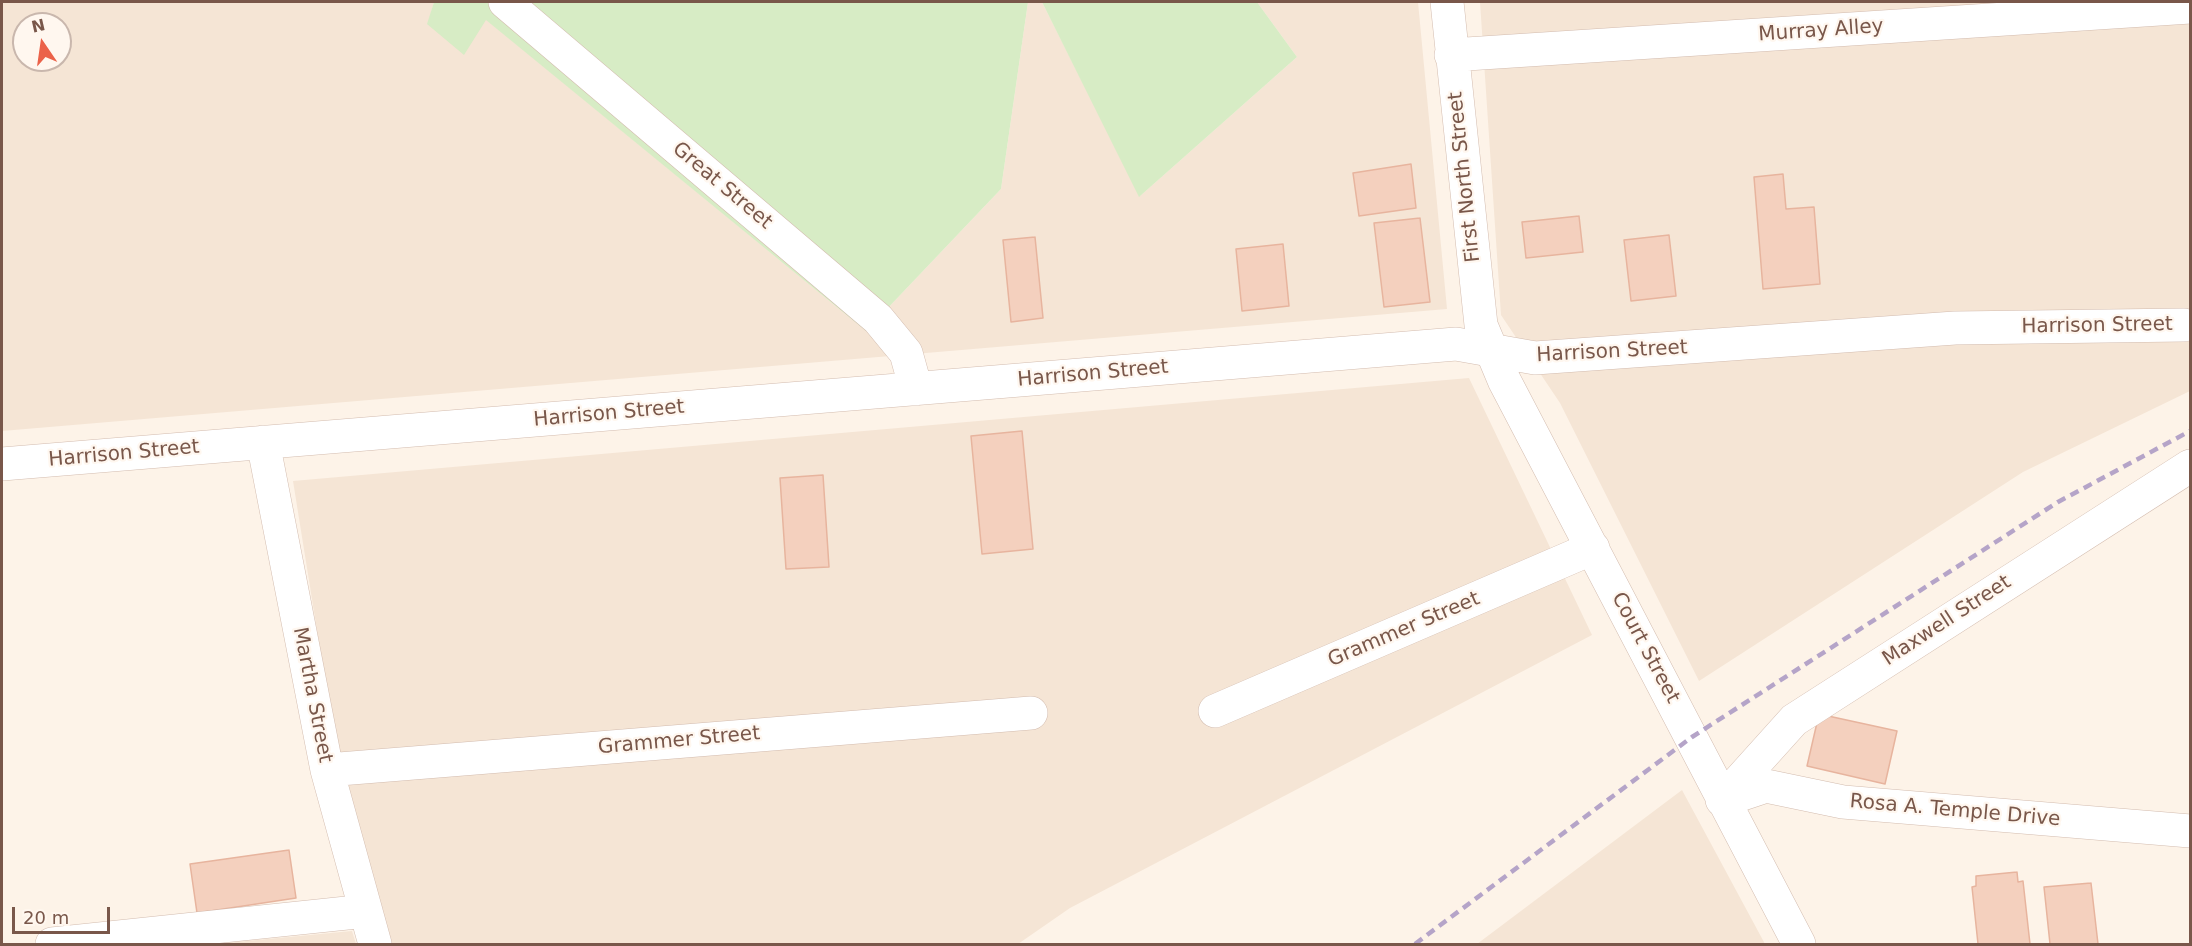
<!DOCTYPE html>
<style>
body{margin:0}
#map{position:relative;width:2192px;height:946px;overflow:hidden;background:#fdf3e8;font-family:"DejaVu Sans",sans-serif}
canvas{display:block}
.frame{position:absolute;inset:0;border:3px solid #79574a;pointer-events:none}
.north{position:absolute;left:12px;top:12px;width:60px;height:60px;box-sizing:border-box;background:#fff7ef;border:2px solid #c9b7ad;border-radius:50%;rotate:347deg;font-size:16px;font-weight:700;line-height:24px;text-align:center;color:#79574a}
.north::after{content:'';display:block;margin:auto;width:21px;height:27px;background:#eb6249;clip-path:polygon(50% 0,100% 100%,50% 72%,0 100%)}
.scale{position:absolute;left:12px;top:907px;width:98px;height:27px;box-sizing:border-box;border:3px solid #79574a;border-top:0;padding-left:8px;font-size:18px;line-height:21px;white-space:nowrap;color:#79574a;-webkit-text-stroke:4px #fff7ef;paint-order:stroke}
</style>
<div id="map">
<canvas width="2192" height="946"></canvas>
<div class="frame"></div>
<div class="north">N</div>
<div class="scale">20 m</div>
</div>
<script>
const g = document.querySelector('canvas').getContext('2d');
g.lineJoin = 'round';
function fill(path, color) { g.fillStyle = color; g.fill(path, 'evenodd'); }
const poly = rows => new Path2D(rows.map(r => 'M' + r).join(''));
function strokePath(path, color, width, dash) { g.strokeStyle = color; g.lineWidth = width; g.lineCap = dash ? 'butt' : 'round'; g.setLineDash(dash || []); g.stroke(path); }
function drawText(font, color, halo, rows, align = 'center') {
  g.font = font + ' "DejaVu Sans",sans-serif'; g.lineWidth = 4.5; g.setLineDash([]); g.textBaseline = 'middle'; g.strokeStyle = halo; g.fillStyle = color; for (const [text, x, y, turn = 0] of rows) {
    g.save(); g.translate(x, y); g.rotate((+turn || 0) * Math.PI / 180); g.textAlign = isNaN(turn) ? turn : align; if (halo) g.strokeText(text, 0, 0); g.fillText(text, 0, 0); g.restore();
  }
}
const residential = poly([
 [2,2,434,2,428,24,486,19,866,331,1001,189,1028,2,1042,2,1140,196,1297,57,1257,2,1418,2,1447,309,2,431],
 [24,24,60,24,60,60,24,60],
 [1480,2,2190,2,2190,391,2023,472,1699,681,1560,403,1501,315],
 [1469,378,1592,635,1070,908,1018,944,390,944,343,792,293,481],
 [1682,790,1765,944,1477,944],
 [352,931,356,944,215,944]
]);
const green = poly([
 [434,2,1028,2,1001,189,866,331,486,20,464,55,427,24],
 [1042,2,1257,2,1297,57,1139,197]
]);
const building = poly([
 [1411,164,1416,208,1359,216,1353,173,1411,164],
 [1783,174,1786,209,1814,207,1820,284,1763,289,1754,177,1783,174],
 [1579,216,1583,252,1526,258,1522,222,1579,216],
 [1420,218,1430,302,1384,307,1374,223,1420,218],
 [1669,235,1676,296,1631,301,1624,240,1669,235],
 [1035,237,1043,318,1011,322,1003,240,1035,237],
 [1283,244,1289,306,1242,311,1236,249,1283,244],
 [1022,431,1033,549,982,554,971,436,1022,431],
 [823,475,829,567,786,569,780,478,823,475],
 [1819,714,1897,731,1885,784,1807,766,1819,714],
 [289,850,296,898,197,913,190,864,289,850],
 [2017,872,2018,882,2023,881,2030,944,1978,944,1972,887,1976,886,1976,876,2017,872],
 [2091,883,2098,944,2050,944,2044,887,2091,883]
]);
const street = poly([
 [505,2,878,319,906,353,916,389],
 [1447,2,1481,325,1504,380,1799,944],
 [1451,55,2190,7],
 [263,442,327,770,375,944],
 [2,464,1456,344,1535,358,1955,328,2184,325],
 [1215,711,1593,548],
 [327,770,1031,713],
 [1722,800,1794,720,2190,466],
 [1724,800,1766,786,1843,802,2190,831],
 [52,944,366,911]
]);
const rail = poly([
 [1415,944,1692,737,2058,502,2190,431]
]);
const streetNames = [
 ["Murray Alley",1821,31,-4],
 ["First North Street",1465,177,-96],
 ["Great Street",722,186,40],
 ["Harrison Street",2097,326,-1],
 ["Harrison Street",1612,352,-3],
 ["Harrison Street",1093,374,-5],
 ["Harrison Street",609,414,-5],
 ["Harrison Street",124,454,-5],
 ["Maxwell Street",1947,621,-33],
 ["Grammer Street",1404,630,-23],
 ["Court Street",1645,648,62],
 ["Martha Street",312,695,79],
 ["Grammer Street",679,741,-5],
 ["Rosa A. Temple Drive",1955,811,5]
];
fill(residential, '#f5e5d5');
fill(green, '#d7ecc5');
fill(building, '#f4d0be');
strokePath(building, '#e7b49e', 1.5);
strokePath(street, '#d3bcaf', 34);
strokePath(street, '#fff', 33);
strokePath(rail, '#b5a4c8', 4.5, [9, 6]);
drawText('20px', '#79574a', '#fff7ef', streetNames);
</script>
